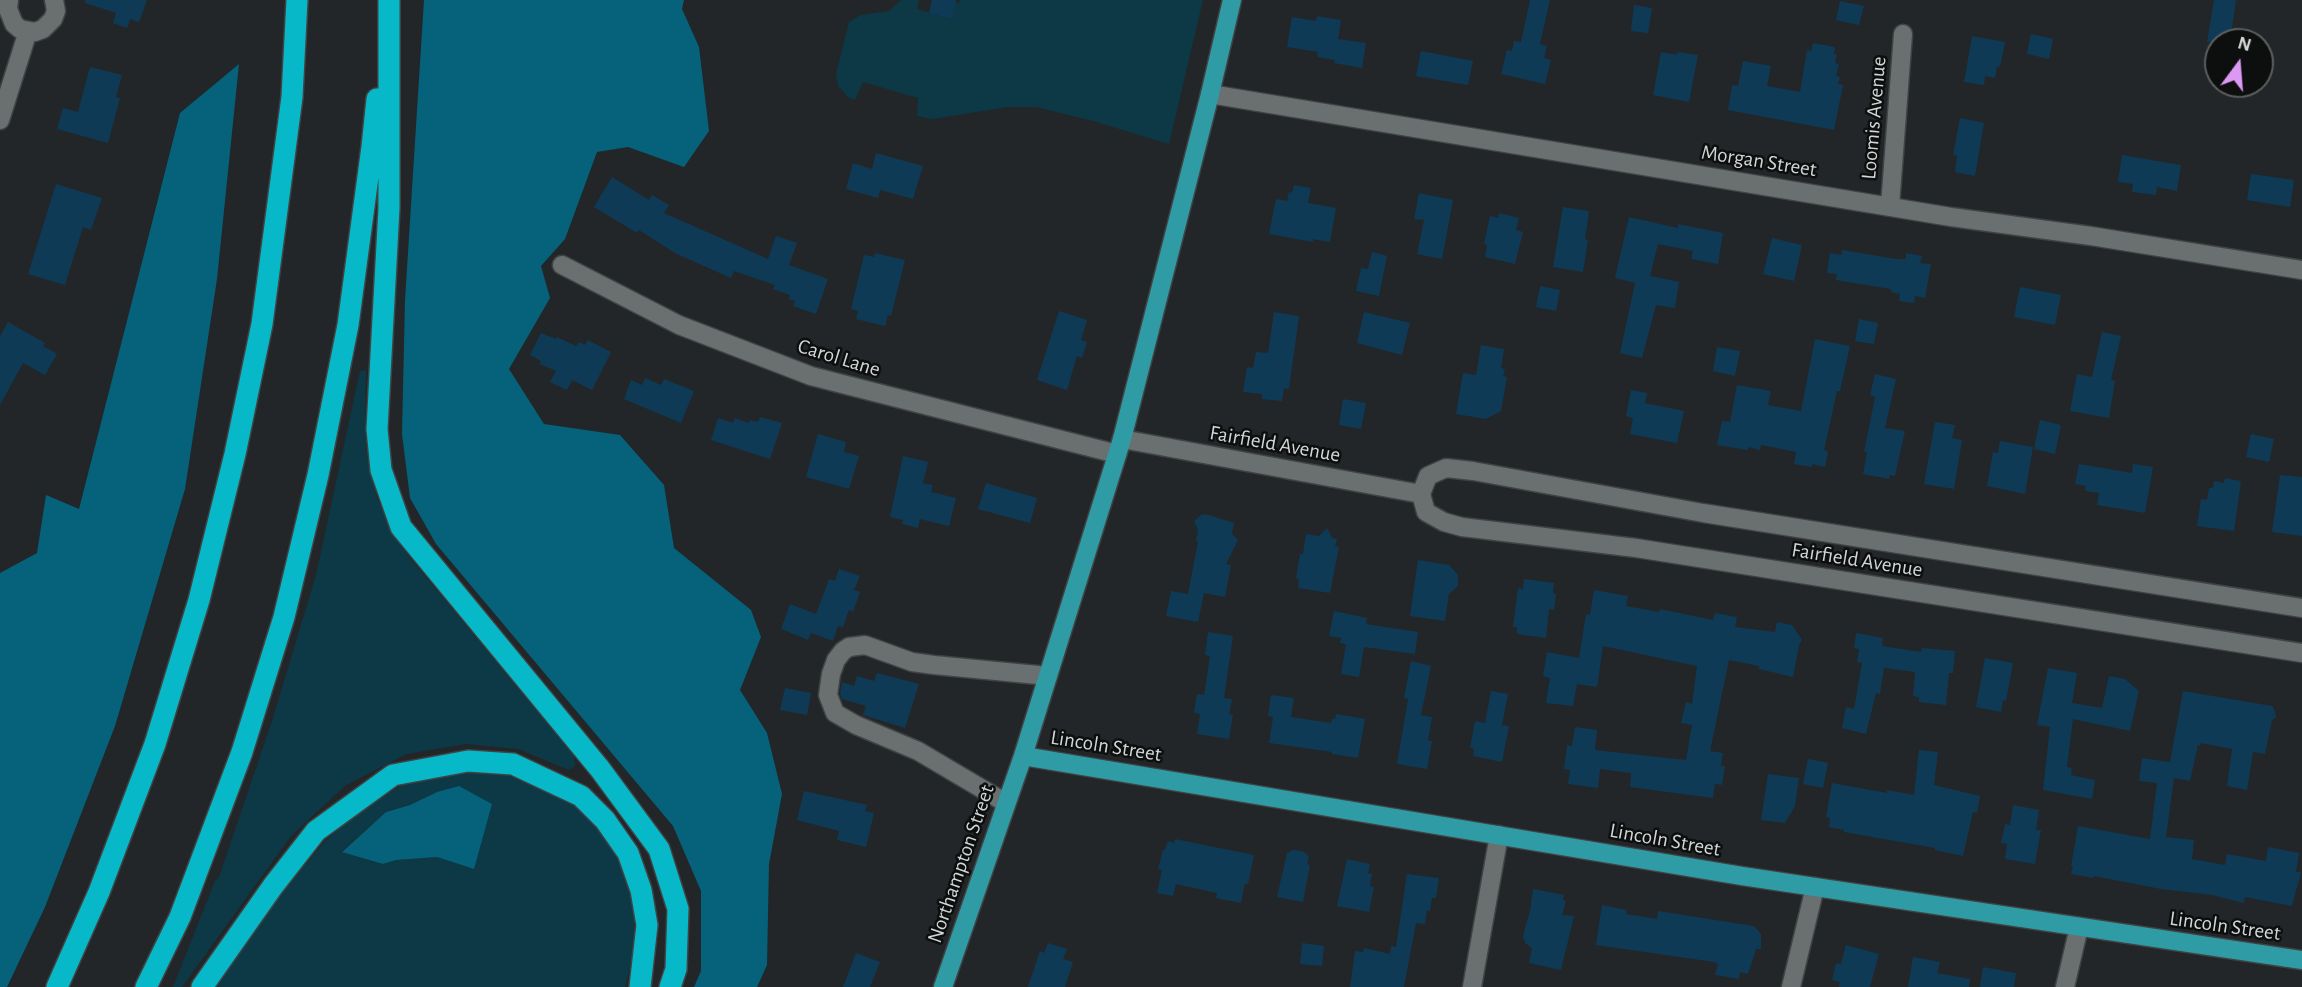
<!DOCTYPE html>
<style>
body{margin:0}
#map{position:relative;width:2302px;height:987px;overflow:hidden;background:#222628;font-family:"Alegreya Sans",sans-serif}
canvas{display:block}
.north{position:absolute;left:2204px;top:28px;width:70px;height:70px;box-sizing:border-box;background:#0d0f0f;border:2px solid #5c5f5f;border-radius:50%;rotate:16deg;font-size:19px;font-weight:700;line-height:28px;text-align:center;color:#d3d6d7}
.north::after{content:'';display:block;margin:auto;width:24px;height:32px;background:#dc99f4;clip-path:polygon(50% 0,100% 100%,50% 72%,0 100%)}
</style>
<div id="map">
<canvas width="2302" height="987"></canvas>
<div class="north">N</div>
</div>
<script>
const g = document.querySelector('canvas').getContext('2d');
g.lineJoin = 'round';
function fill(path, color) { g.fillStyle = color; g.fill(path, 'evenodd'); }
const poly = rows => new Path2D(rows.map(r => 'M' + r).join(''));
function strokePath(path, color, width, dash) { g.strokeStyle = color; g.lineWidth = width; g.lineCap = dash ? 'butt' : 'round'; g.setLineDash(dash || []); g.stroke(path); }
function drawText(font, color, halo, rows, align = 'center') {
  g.font = font + ' "Alegreya Sans",sans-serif'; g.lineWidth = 5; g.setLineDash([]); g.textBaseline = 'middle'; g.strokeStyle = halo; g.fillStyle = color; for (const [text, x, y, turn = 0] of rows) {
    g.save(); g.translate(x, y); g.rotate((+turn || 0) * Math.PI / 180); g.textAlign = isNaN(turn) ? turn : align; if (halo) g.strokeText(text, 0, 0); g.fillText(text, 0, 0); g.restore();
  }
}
const green = poly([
 [901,0,919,0,917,9,951,19,955,2,959,3,960,0,1203,0,1169,144,1093,121,1036,107,1008,107,932,119,917,116,918,98,863,82,855,100,848,97,838,86,836,74,849,22,861,15,889,11],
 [366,370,365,432,368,463,378,501,393,532,410,558,574,756,575,766,569,770,518,749,466,744,407,754,346,785,291,836,182,987,173,987,215,881,219,877,272,721,316,575,360,371],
 [468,770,508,772,569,800,595,822,615,851,628,882,634,912,635,946,625,987,213,987,266,912,326,840,362,809,402,785],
 [437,792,474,869,437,857,396,860,383,864,342,851,386,812,410,805]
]);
const forest = poly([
 [424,0,684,0,682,9,699,47,709,131,684,167,628,147,597,152,565,239,541,266,550,298,509,369,544,424,620,435,664,485,674,548,751,610,761,637,740,690,767,733,782,794,769,864,767,965,757,987,694,987,701,971,701,891,673,826,436,544,410,498,402,434,405,300],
 [239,64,217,279,185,489,115,726,45,907,7,987,0,987,0,573,37,553,46,495,79,509,180,113],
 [459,786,492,804,474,869,437,857,396,860,383,864,342,852,386,812,410,805,437,792]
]);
const building = poly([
 [85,0,147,0,139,22,130,19,127,28,113,23,116,13,85,3],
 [932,0,956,0,952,19,929,13],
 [1530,0,1550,0,1540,44,1547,46,1544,58,1551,60,1545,84,1501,74,1507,50,1512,51,1514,41,1521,42],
 [2214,0,2236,0,2230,42,2207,42],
 [1840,1,1864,6,1859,25,1836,20],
 [1634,5,1652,8,1648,33,1631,31],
 [1317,16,1341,20,1338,39,1366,43,1362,68,1334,63,1335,60,1317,57,1318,52,1287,47,1292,17,1316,21],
 [2031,34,2053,39,2049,59,2027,54],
 [1972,36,2005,42,2000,67,1997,66,1995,78,1985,76,1984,85,1964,82],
 [1813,43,1835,47,1834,54,1837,54,1835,63,1839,64,1836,76,1840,77,1838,84,1843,85,1834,130,1728,110,1732,85,1738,86,1743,61,1771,66,1767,86,1800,92,1807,50,1811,51],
 [1421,51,1473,61,1468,85,1416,76],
 [1661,52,1677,55,1677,52,1698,55,1689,102,1653,95],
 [90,67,122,75,116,97,120,98,108,143,57,129,63,108,78,112],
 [1960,118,1984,123,1975,176,1955,172,1957,156,1953,155],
 [876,153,923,166,913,199,880,190,878,198,846,189,853,163,872,169],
 [2122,155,2181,165,2177,191,2157,187,2156,195,2132,192,2133,184,2118,182],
 [2251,174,2294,180,2290,207,2247,200],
 [612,177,649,200,652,195,669,205,664,213,768,259,776,236,797,243,789,265,828,279,816,314,793,306,795,301,789,299,790,295,773,289,775,285,734,271,731,278,675,253,639,230,637,233,594,207],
 [56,184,102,198,91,230,83,227,65,285,28,274],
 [1294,185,1311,188,1308,203,1336,208,1330,242,1313,239,1313,242,1269,234,1276,199,1287,201,1289,192,1292,193],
 [1419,193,1453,200,1442,259,1417,254,1424,220,1414,219],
 [1563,207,1589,211,1585,239,1588,240,1583,272,1553,267],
 [1499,213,1519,218,1516,230,1523,232,1515,264,1485,257,1487,245,1484,244,1490,216,1498,218],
 [1629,217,1678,228,1678,224,1723,233,1718,264,1691,259,1693,251,1658,244,1650,276,1679,282,1675,308,1656,305,1642,358,1620,353,1635,283,1615,278],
 [1772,238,1802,245,1794,281,1763,274],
 [1842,250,1896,259,1906,259,1906,253,1922,256,1920,263,1931,264,1925,298,1915,296,1914,303,1899,301,1900,294,1891,292,1891,289,1836,280,1837,274,1827,273,1830,253,1842,255],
 [1372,252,1387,256,1379,296,1356,291,1361,268,1368,269],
 [875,253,905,260,891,316,888,315,885,326,856,319,858,311,851,309,864,255,874,257],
 [1540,286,1560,290,1556,311,1536,307],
 [2020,287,2061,295,2055,325,2014,317],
 [1059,311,1087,320,1081,340,1087,342,1082,358,1077,356,1067,390,1037,380],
 [1274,312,1299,316,1289,389,1284,388,1282,401,1262,399,1262,394,1243,392,1247,367,1253,368,1256,352,1268,353],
 [1364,312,1410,323,1402,355,1357,343],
 [1859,319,1878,323,1874,344,1855,341],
 [8,322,45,343,43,346,57,354,45,375,23,363,0,405,0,336],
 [2102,332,2121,336,2111,380,2115,381,2109,418,2070,411,2077,374,2092,377],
 [541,333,556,339,557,337,576,346,579,342,585,345,588,340,611,352,592,390,572,380,567,390,550,382,556,371,540,364,541,361,530,355],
 [1815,339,1850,346,1840,391,1837,391,1824,450,1828,451,1825,467,1812,464,1812,467,1794,464,1796,452,1761,445,1760,450,1748,447,1748,450,1717,445,1722,421,1730,422,1737,385,1771,391,1768,405,1801,411],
 [1481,345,1504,349,1501,368,1505,369,1503,376,1507,377,1501,411,1486,419,1456,414,1463,373,1476,375],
 [1717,347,1740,351,1735,376,1713,371],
 [1875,374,1896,379,1885,428,1905,431,1895,476,1890,475,1889,479,1863,474,1867,452,1864,452,1875,397,1870,395],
 [645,378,661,385,664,379,694,391,681,423,624,399,631,380,642,385],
 [1631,390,1647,393,1645,403,1684,411,1677,443,1630,434,1633,418,1626,416],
 [1343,399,1366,403,1361,429,1339,425],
 [760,417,782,423,770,459,711,440,718,418,733,423,735,418,749,423,750,420,758,422],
 [2040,420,2061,425,2055,454,2034,449],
 [1935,422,1955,425,1952,438,1962,440,1954,489,1924,484],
 [818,434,846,442,844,452,859,456,849,489,806,477],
 [2251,434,2274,439,2269,462,2246,457],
 [2000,441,2033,447,2025,494,1987,486,1993,452,1998,453],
 [903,456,928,462,923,483,933,485,931,492,956,498,949,526,920,519,918,528,902,524,903,520,890,517],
 [2079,464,2132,473,2133,464,2153,467,2145,513,2097,505,2099,493,2085,491,2086,486,2075,484],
 [2280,475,2302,477,2302,536,2272,532],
 [2225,478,2241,481,2234,531,2197,526,2201,499,2207,500,2209,488,2213,488,2214,481,2224,483],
 [986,483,1037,498,1030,523,978,509],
 [1205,514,1234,523,1232,534,1238,540,1226,564,1231,565,1225,597,1204,593,1198,622,1166,616,1171,591,1188,594,1198,542,1196,541,1198,530,1194,521,1201,515],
 [1327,528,1332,538,1337,539,1335,546,1339,547,1330,593,1298,588,1299,579,1296,578,1300,554,1303,554,1306,534,1319,536],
 [1418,560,1449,565,1458,575,1458,586,1449,594,1445,621,1410,616],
 [839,569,860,576,854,590,860,592,853,612,849,610,843,627,838,626,833,641,811,633,808,640,781,629,790,604,816,614,829,579,835,581],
 [1524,579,1554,583,1553,593,1556,594,1554,610,1549,609,1546,638,1517,634,1517,627,1513,627,1518,588,1523,589],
 [1594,590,1628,596,1626,606,1659,612,1660,609,1713,620,1715,613,1737,617,1735,627,1775,632,1777,622,1792,625,1802,640,1799,645,1793,677,1759,669,1759,666,1729,660,1710,751,1723,753,1721,766,1725,766,1722,785,1715,784,1713,798,1630,787,1631,773,1600,769,1598,788,1568,784,1570,770,1564,769,1567,745,1572,746,1575,727,1597,730,1595,750,1686,760,1692,725,1681,723,1686,702,1692,704,1697,666,1603,646,1597,687,1577,684,1573,706,1546,703,1550,678,1543,676,1547,652,1579,658,1586,614,1590,615],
 [1334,611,1367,618,1366,624,1418,632,1415,654,1364,647,1359,677,1341,674,1346,644,1340,643,1341,638,1329,636],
 [1208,632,1233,636,1224,698,1232,699,1229,714,1233,715,1229,739,1197,734,1200,714,1194,713,1197,694,1204,695,1210,656,1205,655],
 [1856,633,1883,638,1882,646,1921,652,1922,648,1955,651,1953,673,1949,673,1946,705,1919,702,1919,697,1913,696,1915,672,1884,668,1880,694,1876,693,1866,734,1842,728,1846,707,1854,709,1862,663,1857,662,1859,649,1854,648],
 [1985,658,2013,663,2006,701,2003,700,2001,712,1976,707],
 [1411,661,1431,666,1421,715,1432,717,1428,741,1432,741,1427,769,1397,764,1408,699,1404,698],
 [2048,668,2077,673,2072,703,2102,708,2109,676,2125,679,2139,691,2130,731,2073,719,2067,767,2072,768,2071,775,2095,780,2092,799,2043,790,2050,727,2037,725],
 [877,673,919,684,905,728,863,715,866,706,842,699,840,694,842,682,854,686,857,676,874,681],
 [785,688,811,693,807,715,780,710],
 [1491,691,1508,694,1502,725,1509,726,1502,762,1473,756,1474,749,1470,748,1475,721,1485,723],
 [2183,691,2272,706,2275,711,2276,717,2272,720,2265,754,2253,752,2247,790,2227,786,2232,749,2201,743,2200,746,2198,745,2190,781,2174,778,2166,837,2194,840,2192,859,2225,865,2227,854,2266,861,2268,847,2299,853,2296,872,2301,872,2292,906,2245,897,2244,903,2212,895,2161,889,2094,876,2093,878,2071,874,2073,866,2071,866,2078,826,2150,839,2157,783,2139,781,2142,758,2170,762],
 [1271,695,1294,698,1291,717,1331,723,1332,719,1335,719,1336,714,1365,719,1358,758,1332,754,1332,752,1269,743,1273,717,1268,716],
 [1919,750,1938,752,1934,785,1980,796,1977,813,1973,812,1963,856,1935,850,1935,848,1844,832,1844,830,1829,827,1830,818,1826,817,1832,783,1887,793,1887,790,1914,795],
 [1808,759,1828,763,1823,788,1803,784],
 [1768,774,1799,778,1795,806,1785,823,1761,820],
 [804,791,867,805,865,811,874,813,866,847,837,840,839,831,797,820],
 [2013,805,2039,810,2036,830,2041,830,2035,864,2005,859,2007,844,2001,843,2005,824,2010,825],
 [1175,839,1254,855,1248,884,1245,883,1241,903,1216,898,1217,893,1176,884,1173,896,1157,893,1162,870,1158,869,1163,850,1165,850,1168,841,1174,843],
 [1293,850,1302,851,1309,856,1307,864,1310,865,1303,902,1277,897,1287,853],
 [1347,859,1370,864,1368,873,1372,874,1370,886,1374,887,1369,912,1337,906],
 [1407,874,1439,878,1436,898,1432,898,1430,911,1427,910,1425,924,1416,923,1404,987,1350,987,1355,951,1363,952,1364,948,1390,954,1391,946,1396,947],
 [1533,889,1564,895,1563,900,1566,901,1562,915,1574,916,1561,970,1529,963,1532,948,1525,943,1523,936,1530,911],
 [1602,905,1627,910,1626,914,1657,919,1658,911,1754,926,1761,934,1761,949,1756,949,1748,974,1740,972,1739,979,1715,975,1718,964,1714,962,1596,945],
 [1048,943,1067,949,1063,959,1073,962,1065,987,1028,987,1040,951,1044,953],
 [1302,943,1324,946,1322,966,1300,964],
 [1846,945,1879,954,1870,987,1839,987,1840,982,1832,980,1836,963,1841,964],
 [856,953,880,962,870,987,843,987],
 [1913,957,1940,962,1937,973,1970,979,1969,987,1908,987],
 [1983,967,2016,973,2014,987,1980,987]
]);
const minor = poly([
 [9,0,8,9,14,24,20,29,35,32,43,29,53,19,56,11,54,0],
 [1210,94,1951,217,2091,236,2302,270],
 [0,120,28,31],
 [1890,206,1903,34],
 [562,265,679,325,811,376,1117,454],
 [1122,439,1421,494],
 [2302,608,1703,513,1473,471,1446,468,1428,476,1421,494,1426,512,1444,522,1462,527,1636,548,2302,653],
 [1006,803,918,751,856,725,835,713,828,695,831,674,836,660,843,651,849,647,865,645,912,662,934,665,1048,676],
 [1472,987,1499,835],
 [1791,987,1815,887],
 [2065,987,2079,927]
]);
const major = poly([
 [1023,756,1742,876,2302,960],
 [943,987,1023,756,1122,439,1210,94,1232,0]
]);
const highway = poly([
 [389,0,389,208,377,429,381,470,401,527,600,769,659,849,678,909,676,969,670,987],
 [57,987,99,892,155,744,199,600,235,454,262,324,292,97,297,0],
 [146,987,180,917,242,752,284,617,318,475,348,325,372,147,377,99],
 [202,987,273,886,316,831,393,775,468,761,513,764,581,796,605,820,628,853,641,890,647,925,640,987]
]);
const streetNames = [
 ["Loomis Avenue",1874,118,-85],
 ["Morgan Street",1759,161,9],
 ["Carol Lane",839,358,17],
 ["Fairfield Avenue",1275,444,10],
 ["Fairfield Avenue",1857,560,9],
 ["Lincoln Street",1106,746,9],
 ["Lincoln Street",1665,840,10],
 ["Northampton Street",961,864,-71],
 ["Lincoln Street",2225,926,8]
];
fill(green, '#0d3846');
fill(forest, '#05627a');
fill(building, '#0f3a56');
strokePath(minor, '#3f4344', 21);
strokePath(major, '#3f4344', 21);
strokePath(highway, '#3f4344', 24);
strokePath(minor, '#6a6f70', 18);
strokePath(major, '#2f9ba5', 18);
strokePath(highway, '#07b9c8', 21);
drawText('21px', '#d3d6d7', '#0d0f0f', streetNames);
</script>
